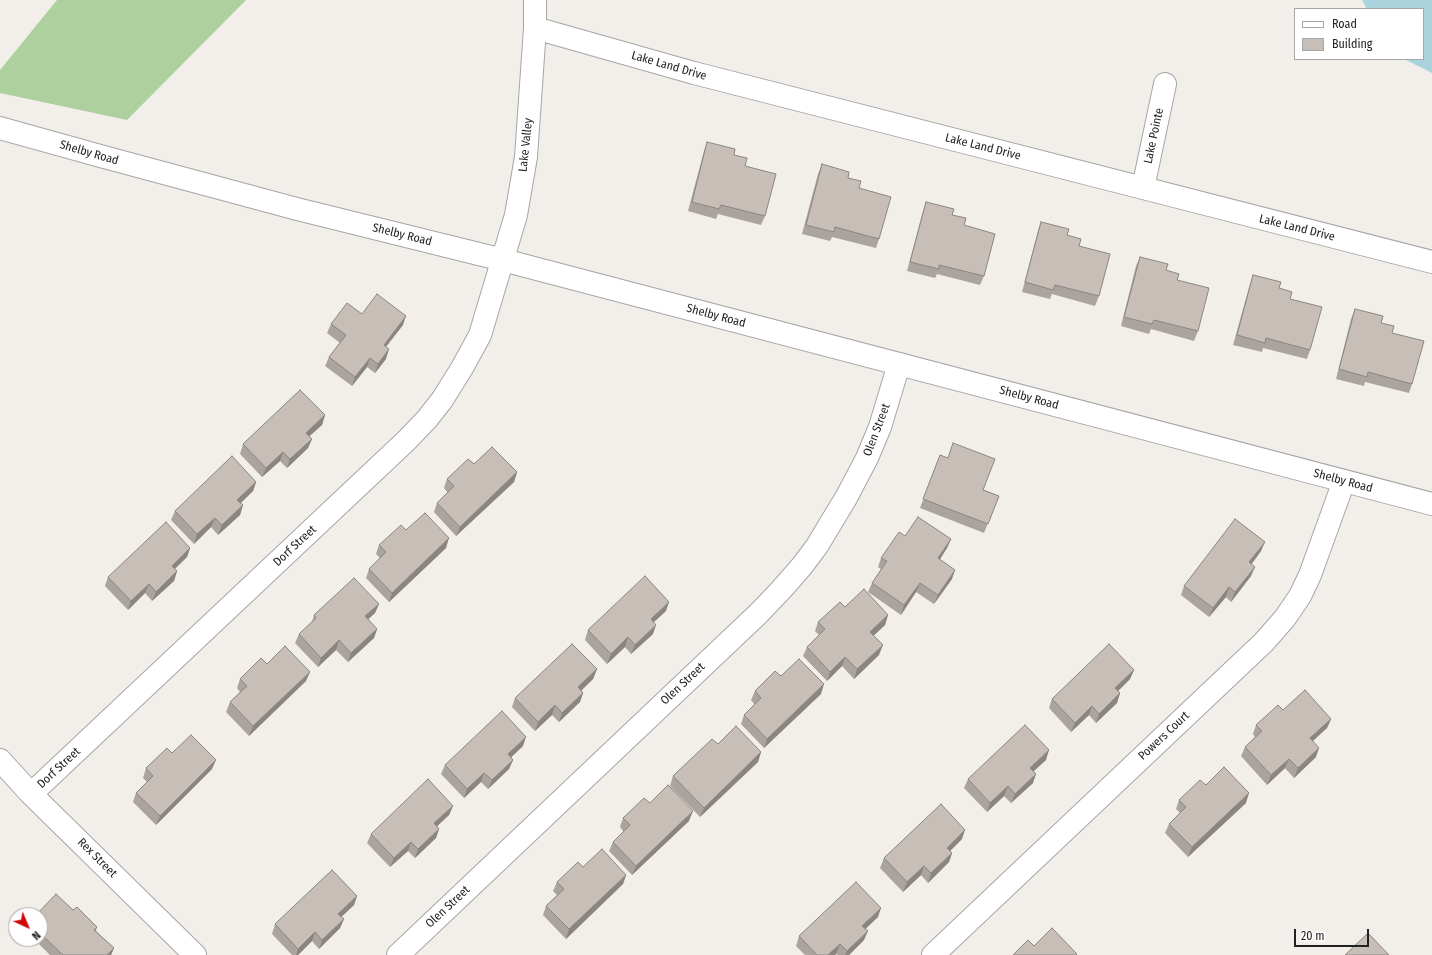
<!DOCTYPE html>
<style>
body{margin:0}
#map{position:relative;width:1432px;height:955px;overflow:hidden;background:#f2eee9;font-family:"Fira Sans Condensed",sans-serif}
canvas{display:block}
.legend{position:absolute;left:1294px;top:8px;width:130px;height:52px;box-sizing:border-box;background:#fff;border:1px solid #a7a7a7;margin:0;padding:5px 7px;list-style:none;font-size:12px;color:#222}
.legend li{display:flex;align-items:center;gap:8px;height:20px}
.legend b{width:20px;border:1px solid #a7a7a7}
.north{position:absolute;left:8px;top:907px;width:40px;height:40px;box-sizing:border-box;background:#fff;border:1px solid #a7a7a7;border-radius:50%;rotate:136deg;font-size:11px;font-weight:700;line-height:16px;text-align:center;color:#222}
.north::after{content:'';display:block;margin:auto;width:14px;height:18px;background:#d10307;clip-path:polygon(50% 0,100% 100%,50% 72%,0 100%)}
.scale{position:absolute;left:1294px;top:929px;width:75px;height:18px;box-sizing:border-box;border:2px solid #222;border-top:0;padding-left:5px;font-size:12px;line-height:14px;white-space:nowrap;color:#222;-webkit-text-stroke:3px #fff;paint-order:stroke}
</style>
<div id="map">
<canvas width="1432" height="955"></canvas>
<ul class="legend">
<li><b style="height:5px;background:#fff"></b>Road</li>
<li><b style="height:11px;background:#c7beb8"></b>Building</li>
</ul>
<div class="north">N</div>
<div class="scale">20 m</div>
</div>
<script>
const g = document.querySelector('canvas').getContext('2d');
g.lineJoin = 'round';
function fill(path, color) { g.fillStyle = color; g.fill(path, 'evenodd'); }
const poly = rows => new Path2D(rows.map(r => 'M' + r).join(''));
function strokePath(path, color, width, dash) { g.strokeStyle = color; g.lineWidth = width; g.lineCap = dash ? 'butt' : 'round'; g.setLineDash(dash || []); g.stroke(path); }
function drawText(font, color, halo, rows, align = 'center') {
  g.font = font + ' "Fira Sans Condensed",sans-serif'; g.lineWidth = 3; g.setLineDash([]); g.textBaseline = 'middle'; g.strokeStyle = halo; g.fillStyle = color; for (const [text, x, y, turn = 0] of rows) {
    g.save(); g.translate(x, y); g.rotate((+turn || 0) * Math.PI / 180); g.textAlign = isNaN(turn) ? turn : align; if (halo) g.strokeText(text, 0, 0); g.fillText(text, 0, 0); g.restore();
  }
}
const forest = poly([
 [57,0,246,0,127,120,0,93,0,70]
]);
const water = poly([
 [1362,0,1432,0,1432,73,1404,59,1423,59,1423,9,1367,9]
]);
const minor = poly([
 [535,28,694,73,1432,262],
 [1143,188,1165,84],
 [0,760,31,794,195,955],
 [31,794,407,440,427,419,442,400,462,368,480,335,516,215,526,157,535,28,535,0],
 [398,955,758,614,781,590,802,566,817,546,829,526,846,498,867,458,880,427,899,364],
 [933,955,1264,642,1285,618,1300,596,1310,575,1344,481]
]);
const tertiary = poly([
 [0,128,104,157,297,209,503,260,1432,504]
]);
const wall = poly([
 [707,142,734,155,745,166,765,216,761,225,718,214,716,219,688,211,704,151],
 [822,164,848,178,859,188,879,239,876,248,832,237,830,241,802,234,818,174],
 [926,202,952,215,964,225,984,276,980,285,937,274,935,278,907,271,923,211],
 [1041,222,1067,235,1079,246,1099,296,1095,306,1052,294,1050,299,1022,292,1038,231],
 [1140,257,1166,270,1177,280,1198,331,1194,341,1151,329,1149,334,1121,326,1136,266],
 [1253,275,1279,288,1290,299,1310,350,1307,359,1263,348,1262,352,1233,345,1250,284],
 [1355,309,1381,323,1392,333,1412,384,1409,393,1365,382,1364,386,1336,379,1351,319],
 [362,314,403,325,386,347,386,359,375,373,367,367,352,386,325,366,329,357,340,343,327,333,331,324],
 [325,415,322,425,309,436,312,439,308,448,287,468,280,461,262,477,240,454,243,444],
 [940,455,984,490,999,496,984,533,920,508],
 [474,464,517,472,514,482,456,536,434,512,437,503,448,493,444,488,447,479],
 [256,482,253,491,241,503,243,505,240,515,218,535,211,527,194,544,171,520,175,511],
 [406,530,446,548,389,602,366,578,369,569,380,558,376,554,379,545],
 [905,536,951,539,947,548,940,559,952,579,934,604,916,592,901,615,868,592,872,583,881,569,878,567,881,558],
 [190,548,187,557,175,569,177,571,174,581,152,601,145,593,128,610,105,586,108,577],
 [1261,551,1251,564,1251,576,1231,602,1226,597,1209,617,1181,595,1184,586],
 [379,604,375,613,368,619,377,629,374,638,348,662,336,650,318,667,295,643,299,634,312,622,314,615],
 [666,611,654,622,653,634,631,654,625,647,607,664,585,640,588,630],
 [888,615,885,625,873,636,879,655,854,679,842,666,827,681,803,656,807,647,819,635,815,631,818,622],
 [267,664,306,681,249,736,226,712,230,702,240,692,237,688,240,679],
 [597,669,593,679,581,690,583,693,580,702,559,722,552,715,535,731,512,707,515,698],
 [1134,670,1130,679,1118,691,1120,693,1117,703,1096,723,1089,715,1071,732,1049,708,1052,699],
 [781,676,821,694,764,748,741,724,744,715,755,705,751,700,755,691],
 [1283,710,1331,719,1327,728,1313,741,1316,757,1294,778,1285,768,1267,785,1241,756,1245,747,1255,737,1253,734,1256,725],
 [718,744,761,752,758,762,700,817,670,786,673,776],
 [523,746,511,757,513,760,509,769,488,789,481,782,464,798,441,774,445,765],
 [172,753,212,769,156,825,133,802,136,793,147,782,143,778,146,768],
 [1046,760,1034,771,1033,783,1011,803,1004,796,987,812,964,788,968,779],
 [1206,785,1246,803,1188,857,1165,833,1169,824,1180,813,1176,809,1179,800],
 [650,803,689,821,632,875,609,851,613,842,624,832,620,827,623,818],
 [453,806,449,815,437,826,439,829,436,838,415,858,408,851,390,867,367,843,371,834],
 [962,839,950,851,952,853,949,862,928,883,921,875,903,892,880,868,884,858],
 [583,867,626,875,623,884,566,939,543,915,546,906,557,895,553,891,557,882],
 [357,896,354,905,341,917,344,919,340,928,319,949,312,941,298,955,292,955,272,934,275,924],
 [73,910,97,927,96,931,114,948,111,955,50,955,39,944,40,939,40,915],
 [878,917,865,929,864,940,849,955,838,955,836,954,835,955,805,955,796,946,799,936]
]);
const shadedWall = poly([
 [406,316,403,325,380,354,384,345],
 [389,349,386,359,375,373,378,364],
 [370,358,367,367,352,386,355,377],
 [325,415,322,425,303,442,306,433],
 [312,439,308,448,287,468,290,459],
 [283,452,280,461,262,477,266,468],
 [517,472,514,482,456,536,460,527],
 [256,482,253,491,234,509,237,500],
 [243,505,240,515,218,535,222,525],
 [215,518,211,527,194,544,197,534],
 [449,538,446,548,389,602,392,593],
 [951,539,947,548,935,567,938,558],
 [1265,542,1261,551,1246,572,1249,562],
 [190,548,187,557,168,575,172,566],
 [1255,567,1251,576,1231,602,1235,592],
 [955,570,952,579,934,604,938,595],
 [177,571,174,581,152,601,156,592],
 [920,583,916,592,901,615,904,605],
 [149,584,145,593,128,610,131,601],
 [1229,587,1226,597,1209,617,1213,608],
 [669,602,666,611,647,628,651,619],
 [379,604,375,613,362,625,365,616],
 [888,615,885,625,867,642,870,632],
 [656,625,653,634,631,654,635,645],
 [377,629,374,638,348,662,351,653],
 [628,637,625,647,607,664,611,654],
 [339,640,336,650,318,667,321,658],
 [883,645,879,655,854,679,857,669],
 [845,657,842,666,827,681,830,672],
 [597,669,593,679,575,697,578,687],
 [1134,670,1130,679,1112,697,1115,688],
 [310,672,306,681,249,736,253,726],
 [824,684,821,694,764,748,767,739],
 [583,693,580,702,559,722,562,713],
 [1120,693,1117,703,1096,723,1099,714],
 [555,705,552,715,535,731,538,722],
 [1092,706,1089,715,1071,732,1075,723],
 [1331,719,1327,728,1306,747,1310,738],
 [526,737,523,746,504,764,508,754],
 [1319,748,1316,757,1294,778,1298,768],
 [1049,750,1046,760,1027,777,1030,768],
 [761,752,758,762,700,817,704,808],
 [1289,759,1285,768,1267,785,1271,775],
 [216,760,212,769,156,825,160,816],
 [513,760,509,769,488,789,492,780],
 [484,773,481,782,464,798,467,789],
 [1036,774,1033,783,1011,803,1015,794],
 [1008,786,1004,796,987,812,990,803],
 [1249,793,1246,803,1188,857,1192,847],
 [453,806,449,815,431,832,434,823],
 [693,811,689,821,632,875,636,866],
 [439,829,436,838,415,858,418,849],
 [965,830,962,839,944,857,947,848],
 [411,842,408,851,390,867,394,858],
 [952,853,949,862,928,883,931,873],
 [924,866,921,875,903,892,907,882],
 [626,875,623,884,566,939,569,929],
 [357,896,354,905,335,923,338,914],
 [881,908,878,917,859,935,862,926],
 [344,919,340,928,319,949,322,940],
 [868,931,864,940,849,955,845,955,847,951],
 [315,932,312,941,298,955,296,955,298,949],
 [840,944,836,954,835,955,828,955],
 [114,948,111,955,107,955]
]);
const building = poly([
 [707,142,735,149,734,155,747,158,745,166,776,174,765,216,721,205,719,209,692,202,707,142],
 [822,164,849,172,848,178,861,181,859,188,891,197,879,239,835,227,834,232,806,225,822,164],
 [926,202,954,209,952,215,966,218,964,225,995,234,984,276,939,265,939,269,910,262,926,202],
 [1041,222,1069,229,1067,235,1081,239,1079,246,1110,254,1099,296,1055,285,1053,290,1025,282,1041,222],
 [1140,257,1168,264,1166,270,1179,274,1177,280,1209,288,1198,331,1154,320,1152,324,1124,317,1140,257],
 [1253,275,1281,282,1279,288,1292,292,1290,299,1322,307,1310,350,1266,338,1265,343,1237,335,1253,275],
 [377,294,406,316,384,345,389,349,378,364,370,358,355,377,329,357,346,335,331,324,347,303,362,314,377,294],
 [1355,309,1383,316,1381,323,1394,326,1392,333,1424,341,1412,384,1368,372,1367,377,1339,369,1355,309],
 [300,390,325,415,306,433,312,439,290,459,283,452,266,468,243,444,300,390],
 [953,443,995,459,983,490,999,496,988,524,923,499,940,455,948,458,953,443],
 [492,447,517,472,460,527,437,503,454,486,447,479,468,459,474,464,492,447],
 [232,456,256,482,237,500,243,505,222,525,215,518,197,534,175,511,232,456],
 [425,513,449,538,392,593,369,569,386,552,379,545,401,525,406,530,425,513],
 [918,517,951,539,938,558,955,570,938,595,920,583,904,605,872,583,887,561,881,558,899,532,905,536,918,517],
 [1235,519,1265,542,1249,562,1255,567,1235,592,1229,587,1213,608,1184,586,1235,519],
 [166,522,190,548,172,566,177,571,156,592,149,584,131,601,108,577,166,522],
 [645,576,669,602,651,619,656,625,635,645,628,637,611,654,588,630,645,576],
 [354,578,379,604,365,616,377,629,351,653,339,640,321,658,299,634,316,618,314,615,354,578],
 [864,589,888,615,870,632,883,645,857,669,845,657,830,672,807,647,825,629,818,622,840,602,845,607,864,589],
 [572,644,597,669,578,687,583,693,562,713,555,705,538,722,515,698,572,644],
 [1109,644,1134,670,1115,688,1120,693,1099,714,1092,706,1075,723,1052,699,1109,644],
 [285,646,310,672,253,726,230,702,247,686,240,679,261,658,267,664,285,646],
 [799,659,824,684,767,739,744,715,761,698,755,691,775,671,781,676,799,659],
 [1305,690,1331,719,1310,738,1319,748,1298,768,1289,759,1271,775,1245,747,1262,731,1256,725,1278,705,1283,710,1305,690],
 [502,711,526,737,508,754,513,760,492,780,484,773,467,789,445,765,502,711],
 [1025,725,1049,750,1030,768,1036,774,1015,794,1008,786,990,803,968,779,1025,725],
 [736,726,761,752,704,808,673,776,712,739,718,744,736,726],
 [191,735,216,760,160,816,136,793,153,776,146,768,167,748,172,753,191,735],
 [1224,767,1249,793,1192,847,1169,824,1186,807,1179,800,1200,780,1206,785,1224,767],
 [428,779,453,806,434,823,439,829,418,849,411,842,394,858,371,834,428,779],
 [668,785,693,811,636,866,613,842,630,825,623,818,644,798,650,803,668,785],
 [941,804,965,830,947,848,952,853,931,873,924,866,907,882,884,858,941,804],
 [602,849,626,875,569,929,546,906,564,889,557,882,578,862,583,867,602,849],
 [332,870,357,896,338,914,344,919,322,940,315,932,298,949,275,924,332,870],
 [856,882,881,908,862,926,868,931,847,951,840,944,828,955,817,955,799,936,856,882],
 [56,894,73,910,77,907,97,927,94,930,114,948,107,955,63,955,42,935,45,931,40,926,40,915,36,915,56,894],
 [1052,928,1077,954,1076,955,1013,955,1028,940,1034,946,1052,928],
 [1368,933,1389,955,1345,955,1368,933]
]);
const streetNames = [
 ["Lake Land Drive",669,66,16],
 ["Lake Pointe",1154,136,-78],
 ["Lake Valley",526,145,-84],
 ["Lake Land Drive",983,147,14],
 ["Shelby Road",89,153,16],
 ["Lake Land Drive",1297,228,14],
 ["Shelby Road",402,235,14],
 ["Shelby Road",716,316,15],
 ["Shelby Road",1029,398,15],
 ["Olen Street",877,430,-69],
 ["Shelby Road",1343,481,15],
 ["Dorf Street",295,546,-43],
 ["Olen Street",683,684,-43],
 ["Powers Court",1164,736,-43],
 ["Dorf Street",59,768,-43],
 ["Rex Street",97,858,45],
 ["Olen Street",448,907,-43]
];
fill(forest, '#aed09e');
fill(water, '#aad3de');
strokePath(minor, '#a6a6a6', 24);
strokePath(tertiary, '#a6a6a6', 24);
strokePath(minor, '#fff', 22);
strokePath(tertiary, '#fff', 22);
fill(wall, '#aba39e');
fill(shadedWall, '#8b8581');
fill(building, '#c7beb8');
strokePath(building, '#8b8581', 1);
drawText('12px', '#222', '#fff', streetNames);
</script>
